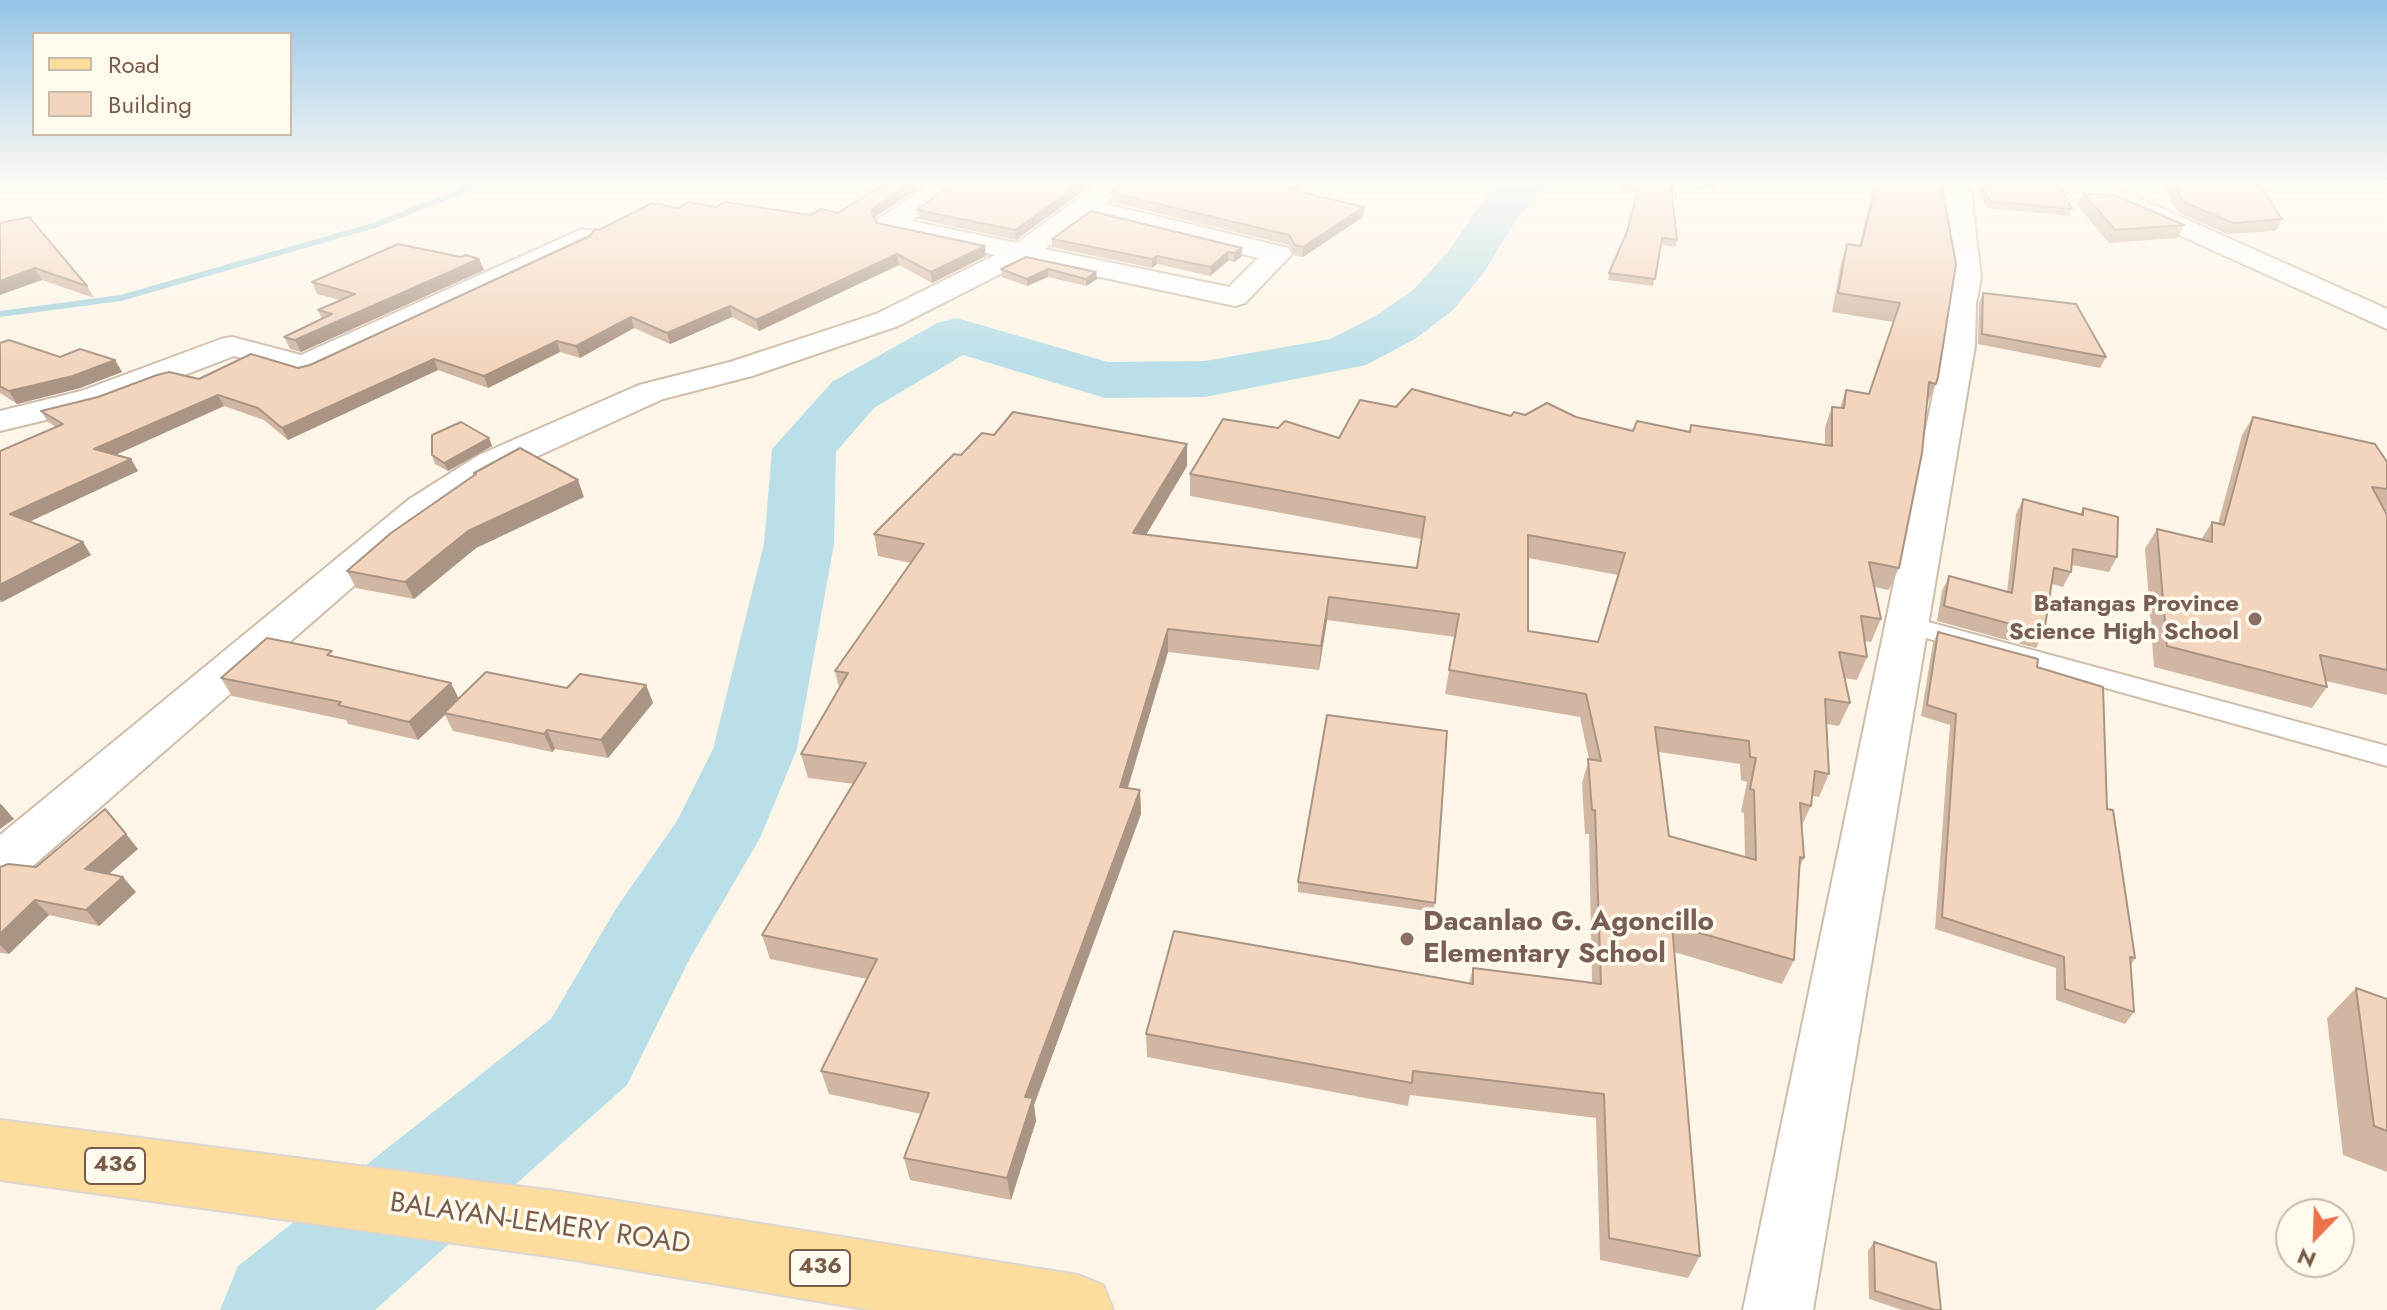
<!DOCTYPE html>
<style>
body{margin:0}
#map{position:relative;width:2387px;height:1310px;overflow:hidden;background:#fdf5e7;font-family:Jost,sans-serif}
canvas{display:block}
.legend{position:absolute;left:32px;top:32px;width:260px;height:104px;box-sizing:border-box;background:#fff9ee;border:2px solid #c9baac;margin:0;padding:10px 14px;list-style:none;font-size:24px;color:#785c4a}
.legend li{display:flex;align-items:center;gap:16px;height:40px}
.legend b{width:40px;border:2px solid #c9baac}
.north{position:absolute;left:2275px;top:1198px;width:80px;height:80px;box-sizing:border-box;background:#fff9ee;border:2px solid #c9baac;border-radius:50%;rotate:203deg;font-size:22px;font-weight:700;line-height:32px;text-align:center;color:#785c4a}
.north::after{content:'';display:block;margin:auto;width:28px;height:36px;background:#ea7349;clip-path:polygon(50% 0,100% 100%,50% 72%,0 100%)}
</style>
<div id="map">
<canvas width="2387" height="1310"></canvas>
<ul class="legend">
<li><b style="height:10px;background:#fddd9e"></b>Road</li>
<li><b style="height:22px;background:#f3d5be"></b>Building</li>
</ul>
<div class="north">N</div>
</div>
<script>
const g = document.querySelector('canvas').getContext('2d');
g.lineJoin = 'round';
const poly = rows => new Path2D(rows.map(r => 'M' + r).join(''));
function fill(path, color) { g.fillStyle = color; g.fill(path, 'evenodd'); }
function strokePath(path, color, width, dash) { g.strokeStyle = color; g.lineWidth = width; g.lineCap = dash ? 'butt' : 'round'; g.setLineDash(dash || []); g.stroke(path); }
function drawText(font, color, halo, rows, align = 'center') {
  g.font = font + ' Jost,sans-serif'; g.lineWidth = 7; g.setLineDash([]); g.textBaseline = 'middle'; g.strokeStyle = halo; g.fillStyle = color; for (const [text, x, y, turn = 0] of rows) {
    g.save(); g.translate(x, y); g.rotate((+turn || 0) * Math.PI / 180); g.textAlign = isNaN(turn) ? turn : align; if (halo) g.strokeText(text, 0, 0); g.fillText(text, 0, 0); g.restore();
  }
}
const stream = poly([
 [467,182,476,182,465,193,375,228,121,301,0,317,0,311,120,295,369,224,459,189,467,182]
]);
const river = poly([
 [1502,182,1550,182,1516,220,1483,274,1452,311,1415,339,1366,365,1205,397,1105,398,963,355,874,408,836,452,834,544,797,749,760,838,690,958,627,1085,375,1310,220,1310,238,1266,551,1019,617,907,677,821,713,749,764,544,772,449,832,382,937,323,957,318,1108,362,1205,361,1330,339,1377,315,1414,289,1447,253,1481,203,1502,182]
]);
const service = poly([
 [1906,616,2387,746,2387,766,1897,630,1893,624,1897,618,1906,616]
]);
const minor = poly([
 [934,182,963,182,911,221,1017,243,1101,182,1128,182,1106,204,1288,248,1292,254,1245,303,1235,306,1026,261,898,326,752,376,663,399,505,471,434,516,19,878,0,884,0,835,408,500,479,455,639,385,730,362,876,314,995,255,879,230,875,224,879,218,934,182],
 [1091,216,1258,258,1229,287,1045,249,1091,216],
 [1940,182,1965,182,1971,192,1981,278,1976,303,1975,346,1813,1310,1743,1310,1943,346,1946,303,1953,278,1945,192,1940,182],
 [2070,182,2103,182,2387,309,2387,329,2073,187,2070,182],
 [582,229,592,231,596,237,592,243,315,373,304,376,234,356,104,406,0,431,0,411,81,391,221,339,232,337,301,355,582,229]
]);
const primary = poly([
 [0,1120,562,1192,1078,1275,1103,1285,1113,1310,871,1310,562,1258,0,1180,0,1120]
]);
const wall = poly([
 [887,182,929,182,877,215,875,219,877,223,986,256,932,283,899,265,759,331,732,317,670,344,634,328,580,358,560,352,488,388,438,370,288,440,264,420,224,406,115,455,131,459,138,471,29,522,91,555,2,602,0,602,0,451,56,427,48,422,41,411,199,379,298,368,310,365,599,230,678,208,716,207,810,215,838,213],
 [953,182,1096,182,1016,240,918,219,917,210],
 [1122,182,1310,182,1298,191,1364,207,1363,217,1303,257,1294,255,1289,245,1112,202,1112,193],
 [1623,182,1715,182,1714,189,1674,186,1672,194,1677,240,1676,247,1661,245,1653,286,1608,280,1609,273,1627,232,1637,192,1621,190],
 [1875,182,1941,182,1936,384,1927,404,1899,568,1889,590,1874,587,1881,619,1871,642,1865,641,1867,657,1857,680,1844,678,1850,703,1839,726,1827,724,1829,774,1819,797,1812,796,1811,806,1801,827,1804,858,1800,866,1794,960,1782,984,1674,952,1700,1256,1688,1278,1600,1260,1596,1118,1410,1095,1408,1106,1147,1057,1146,1034,1469,983,1473,968,1592,982,1589,834,1585,834,1582,783,1589,759,1580,717,1445,694,1455,637,1327,620,1319,670,1168,652,1128,788,1140,790,1141,814,1034,1105,1036,1121,1011,1200,910,1180,904,1158,921,1114,829,1094,821,1071,867,979,770,959,762,935,854,784,808,778,801,754,839,688,835,671,911,563,878,556,874,534,961,455,1187,466,1146,535,1417,568,1421,539,1190,496,1190,474,1339,438,1396,407,1511,416,1525,415,1576,417,1633,431,1689,432,1825,444,1825,427,1832,407,1840,408,1846,390,1869,394,1893,322,1832,312,1841,263,1847,244,1859,246],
 [1528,558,1618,575,1598,642,1528,631],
 [1659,752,1740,764,1741,780,1747,782,1741,812,1744,813,1745,857,1669,836],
 [1975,182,2058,182,2072,209,2069,216,1987,208],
 [2159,182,2258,182,2282,219,2276,231,2227,234,2179,213],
 [2083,193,2184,225,2178,238,2109,243,2077,205],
 [0,223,87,286,94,298,42,280],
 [1052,239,1242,248,1241,257,1234,262,1228,261,1210,276,1157,264,1152,268,1052,247],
 [461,257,479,259,484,270,301,352,290,349,284,337,322,319,318,310,340,300,317,294,312,282],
 [1026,257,1097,279,1086,286,1048,277,1027,286,1002,277,1001,269],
 [1983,293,2106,357,2100,368,1978,344,1979,303],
 [0,343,60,357,115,360,122,372,80,388,17,404,0,393],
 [2253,417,2387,462,2387,511,2385,511,2387,515,2387,695,2326,681,2327,687,2312,708,2154,667,2145,549,2157,529,2201,540,2212,522,2218,524,2242,435],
 [489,438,492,446,448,471,435,464,432,455],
 [474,473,584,497,476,548,414,599,356,588,347,571,475,475],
 [2023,499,2080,514,2083,508,2117,557,2109,572,2072,565,2071,572,2063,587,2052,584,2044,633,2036,648,1937,621,1942,591,1949,576,2007,592,2016,514],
 [1938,632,2037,667,2107,809,2135,958,2131,965,2134,1012,2125,1024,2056,1000,2056,968,1935,929,1950,725,1921,716,1933,643],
 [335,657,459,699,567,688,646,685,653,703,608,758,555,749,552,752,453,731,445,715,418,740,348,724,346,720,232,696,221,678],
 [126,834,138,849,109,874,136,892,99,926,49,915,9,954,0,953,0,867,36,867],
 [1298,882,1435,903,1433,912,1298,892],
 [2356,988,2387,999,2387,1172,2343,1155,2327,1018],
 [1874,1242,1941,1310,1902,1310,1869,1299,1868,1251]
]);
const shadedWall = poly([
 [913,182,929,182,877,215,872,222,871,212,876,206],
 [1082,182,1096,182,1016,240,1015,230],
 [1298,182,1310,182,1288,199,1289,189],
 [1364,207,1363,217,1303,257,1303,247],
 [985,246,986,256,932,283,931,272],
 [1242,248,1241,257,1234,262,1234,253],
 [1228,252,1228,261,1210,276,1211,267],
 [897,254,899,265,759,331,756,320],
 [1157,256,1157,264,1152,268,1152,259],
 [479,259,484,270,301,352,295,340],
 [35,268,42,280,0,295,0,281],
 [1048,269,1048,277,1027,286,1027,279],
 [1096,272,1097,279,1086,286,1086,279],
 [730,306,732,317,670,344,667,333],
 [631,317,634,328,580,358,576,346],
 [557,341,560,352,488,388,484,376],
 [434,359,438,370,288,440,282,428],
 [115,360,122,372,80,388,17,404,9,391],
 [218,395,224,406,102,461,94,449],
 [489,438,492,446,448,471,444,463],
 [1187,444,1187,466,1134,555,1133,533],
 [131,459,138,471,18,527,10,514],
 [578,480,584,497,476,548,414,599,405,582,468,531],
 [83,542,91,555,2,602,0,600,0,585],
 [1329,597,1327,620,1319,670,1321,646],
 [1168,629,1168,652,1121,810,1120,787],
 [451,683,460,701,444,713,445,715,418,740,409,722],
 [646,685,653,703,608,758,601,740],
 [547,730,555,749,552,752,544,734],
 [1140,790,1141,814,1034,1105,1036,1121,1011,1200,1007,1178,1025,1097],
 [0,804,1,804,14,819,0,829],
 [126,834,138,849,97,884,85,869],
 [123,877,136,892,99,926,86,910],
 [35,900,49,915,9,954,0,945,0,934]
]);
const building = poly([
 [887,182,913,182,876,206,871,212,877,223,985,246,931,272,897,254,756,320,730,306,667,333,631,317,576,346,557,341,484,376,434,359,282,428,258,408,218,395,94,449,131,459,10,514,83,542,0,585,0,451,63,424,41,411,98,397,157,375,169,372,199,379,251,354,298,368,310,365,590,236,595,229,599,230,652,203,678,208,689,202,716,207,724,202,810,215,821,209,838,213,887,182],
 [953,182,1082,182,1015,230,917,210,953,182],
 [1122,182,1298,182,1289,189,1364,207,1303,247,1295,245,1289,235,1112,193,1122,182],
 [1623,182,1674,182,1674,187,1671,187,1677,240,1662,238,1655,279,1609,273,1627,232,1639,185,1623,183,1623,182],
 [1877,182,1941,182,1956,264,1938,377,1936,384,1929,382,1922,453,1899,568,1869,562,1881,619,1861,616,1867,657,1839,652,1850,703,1825,699,1829,774,1815,771,1811,806,1800,803,1804,858,1800,857,1794,960,1672,925,1700,1256,1609,1238,1604,1094,1413,1071,1412,1083,1146,1034,1174,931,1473,984,1473,968,1601,984,1595,810,1592,810,1588,759,1601,761,1586,694,1449,670,1459,614,1329,597,1321,646,1168,629,1120,787,1140,790,1025,1097,1033,1098,1007,1178,904,1158,929,1093,821,1071,877,959,762,935,866,763,801,754,848,673,835,671,924,544,874,534,954,454,961,455,982,433,994,435,1013,412,1187,444,1133,533,1417,568,1425,517,1190,474,1223,419,1278,428,1285,421,1339,438,1360,400,1396,407,1412,389,1511,416,1514,412,1525,415,1547,403,1576,417,1633,431,1637,421,1690,432,1691,425,1832,446,1832,407,1844,408,1846,390,1869,394,1900,303,1838,293,1847,244,1861,246,1877,182],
 [1528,535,1625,553,1598,642,1528,631,1528,535],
 [1655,727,1749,741,1750,757,1756,758,1750,789,1754,790,1756,860,1669,836,1655,727],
 [1980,182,2058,182,2072,209,1990,201,1980,182],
 [2171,182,2258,182,2282,219,2233,223,2184,202,2171,182],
 [2083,193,2117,196,2184,225,2115,230,2083,193],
 [1091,211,1242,248,1234,253,1228,252,1211,267,1157,256,1152,259,1052,239,1091,211],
 [29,217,87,286,35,268,0,281,0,223,29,217],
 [398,244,461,257,466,255,479,259,295,340,284,337,332,314,318,310,355,294,312,282,398,244],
 [1026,257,1096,272,1086,279,1048,269,1027,279,1001,269,1026,257],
 [1983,293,2076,304,2106,357,1982,334,1983,293],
 [9,340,60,357,80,349,115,360,73,376,9,391,0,386,0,343,9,340],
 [2253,417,2375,444,2387,462,2387,489,2372,487,2387,515,2387,670,2320,655,2327,687,2167,646,2157,529,2212,542,2212,522,2224,525,2253,417],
 [461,422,489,438,444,463,432,455,432,435,461,422],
 [520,448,578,480,468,531,405,582,347,571,391,533,476,474,474,473,520,448],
 [2023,499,2083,515,2083,508,2118,517,2117,557,2073,549,2071,572,2054,568,2044,633,1944,606,1949,576,2012,593,2023,499],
 [1938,632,2038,659,2037,667,2103,687,2107,809,2113,810,2135,958,2130,957,2134,1012,2065,989,2064,957,1942,917,1956,714,1927,705,1938,632],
 [267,638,332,651,327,655,451,683,409,722,338,705,341,702,221,678,267,638],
 [486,672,567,688,580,674,646,685,601,740,547,730,544,734,444,713,486,672],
 [1327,715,1447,731,1435,903,1298,882,1327,715],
 [105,809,126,834,85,869,123,877,86,910,35,900,0,934,0,867,8,864,36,867,105,809],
 [2356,988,2387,999,2387,1131,2374,1126,2356,988],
 [1874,1242,1936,1263,1941,1310,1935,1310,1875,1291,1874,1242]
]);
const markers = [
 [2255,619,8,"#8d6e63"],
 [1407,939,8,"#8d6e63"]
];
const shields = [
 [115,1166,60],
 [820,1268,60]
];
const shieldNames = [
 ["436",115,1166],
 ["436",820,1268]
];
const educationNames = [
 ["Batangas Province",2239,605],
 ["Science High School",2239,633]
];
const nearEducationnames = [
 ["Dacanlao G. Agoncillo",1423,923],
 ["Elementary School",1423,955]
];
const nearStreetnames = [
 ["BALAYAN-LEMERY ROAD",540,1225,8]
];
fill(stream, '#a0cfda');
fill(river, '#badfe8');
strokePath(service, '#cfbdac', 4);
strokePath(minor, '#cfbdac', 4);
strokePath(primary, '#dcd5d0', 4);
fill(service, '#fff');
fill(minor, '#fff');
fill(primary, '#fddd9e');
fill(wall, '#d1b7a3');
fill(shadedWall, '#aa9585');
fill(building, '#f3d5be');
strokePath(building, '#aa9585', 2);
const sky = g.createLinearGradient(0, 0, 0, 365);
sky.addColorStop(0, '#95c5e8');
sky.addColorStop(0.5, '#fefaf4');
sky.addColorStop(1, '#fefaf400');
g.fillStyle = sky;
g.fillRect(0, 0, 2387, 365);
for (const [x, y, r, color] of markers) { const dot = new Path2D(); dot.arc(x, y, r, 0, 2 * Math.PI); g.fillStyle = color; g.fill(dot); strokePath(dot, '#fff9ee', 3); }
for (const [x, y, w] of shields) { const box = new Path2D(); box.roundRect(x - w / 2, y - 18, w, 36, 6); g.fillStyle = '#fff9ee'; g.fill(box); strokePath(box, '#785c4a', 2); }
drawText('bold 22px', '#785c4a', null, shieldNames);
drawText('bold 24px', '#785e54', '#fff9ee', educationNames, 'right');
drawText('bold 28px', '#785e54', '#fff9ee', nearEducationnames, 'left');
drawText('28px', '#785c4a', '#fff9ee', nearStreetnames);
</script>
